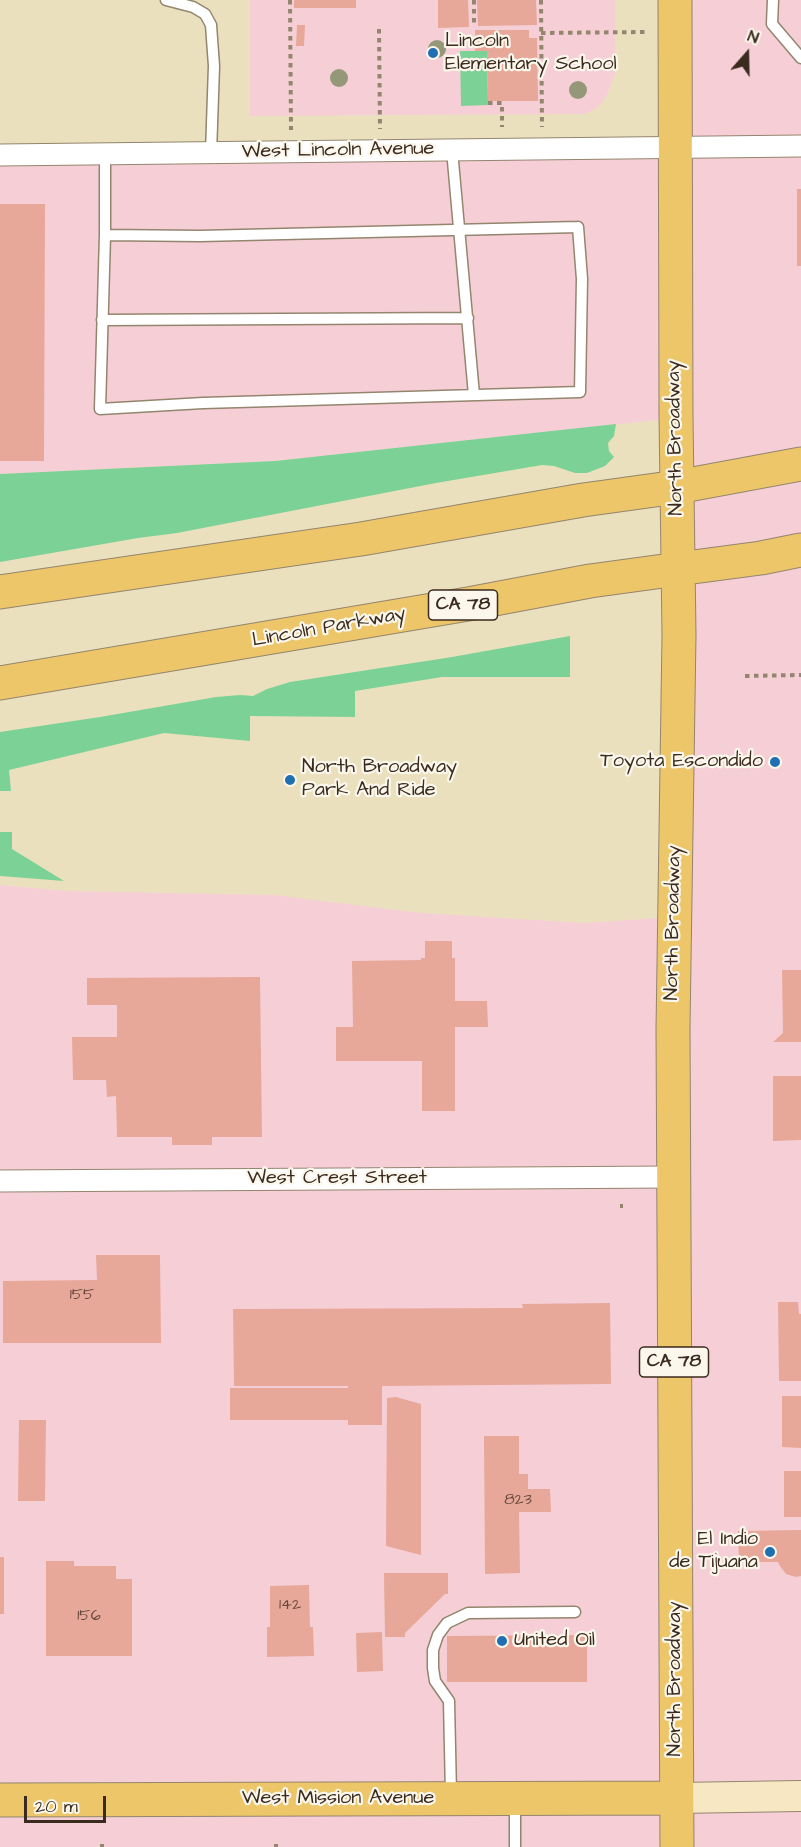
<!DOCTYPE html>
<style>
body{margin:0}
#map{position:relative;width:801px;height:1847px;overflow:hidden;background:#ebe0bd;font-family:"Architects Daughter",sans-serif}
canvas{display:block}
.north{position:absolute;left:717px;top:24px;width:60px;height:60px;-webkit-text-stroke:4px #fbf7ec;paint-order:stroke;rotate:20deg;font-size:16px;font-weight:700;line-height:24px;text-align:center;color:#3b2a1e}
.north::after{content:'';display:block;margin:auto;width:21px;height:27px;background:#3b2a1e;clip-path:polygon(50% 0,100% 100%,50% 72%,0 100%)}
.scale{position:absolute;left:24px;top:1796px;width:82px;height:27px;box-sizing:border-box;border:3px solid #3b2a1e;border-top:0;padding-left:8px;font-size:18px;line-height:21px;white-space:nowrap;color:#3b2a1e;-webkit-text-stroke:4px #fbf7ec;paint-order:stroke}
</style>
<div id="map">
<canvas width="801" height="1847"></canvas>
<div class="north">N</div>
<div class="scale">20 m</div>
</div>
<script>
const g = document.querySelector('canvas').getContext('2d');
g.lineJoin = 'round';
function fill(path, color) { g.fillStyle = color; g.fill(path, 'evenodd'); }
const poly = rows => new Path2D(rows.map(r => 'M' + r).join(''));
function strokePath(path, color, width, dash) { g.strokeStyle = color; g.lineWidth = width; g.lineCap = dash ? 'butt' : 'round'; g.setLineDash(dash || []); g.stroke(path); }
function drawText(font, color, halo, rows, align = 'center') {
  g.font = font + ' "Architects Daughter",sans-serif'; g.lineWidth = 4.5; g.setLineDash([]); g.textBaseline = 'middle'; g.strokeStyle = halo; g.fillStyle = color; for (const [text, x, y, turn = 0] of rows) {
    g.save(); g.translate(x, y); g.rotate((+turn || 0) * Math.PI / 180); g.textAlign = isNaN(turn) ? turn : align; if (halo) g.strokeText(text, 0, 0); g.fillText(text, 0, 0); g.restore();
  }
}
const built = poly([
 [250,0,615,0,615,75,606,97,597,108,585,114,250,116],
 [675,0,801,0,801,1847,0,1847,0,885,66,891,273,895,422,913,584,923,674,917,676,418,275,461,0,474,0,155,676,147]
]);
const green = poly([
 [460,51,487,51,488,105,461,106],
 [616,424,614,436,608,443,609,451,614,457,605,466,587,473,575,473,554,466,542,465,436,483,177,533,138,538,0,562,0,474,275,461],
 [570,636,570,677,442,677,355,691,355,717,250,716,250,741,164,733,9,770,11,791,0,791,0,732,100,717,216,697,240,695,253,696,267,689,290,682,452,657],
 [0,832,12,832,12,849,64,881,0,876]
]);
const building = poly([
 [294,0,356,0,356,8,294,8],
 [438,0,468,0,469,27,438,28],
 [477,0,536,0,537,25,478,26],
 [297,25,305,25,304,46,296,46],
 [475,30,529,30,529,38,537,38,538,101,488,101,487,51,475,51],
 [797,189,801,189,801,266,797,266],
 [0,204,45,204,44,461,0,461],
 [425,941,452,941,452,958,455,958,455,1001,487,1001,488,1027,455,1027,455,1111,422,1111,422,1061,336,1061,336,1027,353,1027,352,961,421,960,421,958,425,958],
 [782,970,801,970,801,1042,773,1042,783,1033],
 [260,977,262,1137,212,1137,212,1145,172,1145,172,1137,117,1137,116,1096,107,1097,106,1080,73,1080,72,1037,117,1037,117,1005,87,1005,87,978],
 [773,1076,801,1076,801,1140,773,1141],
 [96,1255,160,1255,161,1343,3,1343,3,1281,97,1280],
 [778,1302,798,1302,799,1314,801,1314,801,1381,779,1381],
 [610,1303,611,1384,382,1386,382,1425,348,1425,348,1420,230,1420,230,1388,348,1388,348,1386,234,1386,233,1309,523,1308,522,1304],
 [782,1396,801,1396,801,1448,782,1447],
 [396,1397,421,1404,421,1555,386,1546,387,1398],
 [19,1420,46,1420,45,1501,18,1501],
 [484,1436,519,1436,519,1474,528,1474,528,1489,550,1489,551,1512,519,1512,520,1573,485,1574],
 [784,1471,801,1471,801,1517,784,1517],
 [801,1530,801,1576,796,1577,786,1574,780,1566,778,1562,739,1562,738,1531],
 [0,1557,4,1557,4,1614,0,1614],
 [46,1561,74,1561,74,1566,116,1566,116,1579,132,1579,132,1656,46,1656],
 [384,1573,448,1573,448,1594,445,1594,405,1633,405,1637,385,1637],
 [309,1585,310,1627,313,1627,314,1656,267,1657,267,1627,270,1627,270,1586],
 [382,1632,383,1671,357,1672,356,1633],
 [587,1635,587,1682,447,1682,447,1636]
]);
const path = poly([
 [290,0,291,130],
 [474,0,474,27],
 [541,0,542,127],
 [379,29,380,129],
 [541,33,647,32],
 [488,103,502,103,502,127],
 [745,676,801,675],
 [620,1206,623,1206],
 [102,1847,102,1844],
 [276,1847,276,1844]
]);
const lane = poly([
 [166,0,193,7,205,14,211,25,214,66,211,153],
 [773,0,772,24,801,58],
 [452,150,474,395],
 [105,154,105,235],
 [578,227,582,279,580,392,203,403,100,409,105,235,200,236,578,227],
 [102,320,468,318],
 [451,1795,449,1701,435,1681,433,1668,433,1650,438,1635,447,1623,468,1613,575,1612],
 [515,1802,515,1847]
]);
const street = poly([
 [0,155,801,146],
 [0,1181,673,1177]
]);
const secondary = poly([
 [676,1798,801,1796]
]);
const primary = poly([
 [675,0,676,416,679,635,673,1028,677,1847],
 [677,487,801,464],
 [678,569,761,558,801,550],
 [0,1800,676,1798]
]);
const highway = poly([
 [0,592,361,539,583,500,677,487],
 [0,683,468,604,590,581,678,569]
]);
const trees = [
 [437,49],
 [339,78],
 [578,90]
];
const markers = [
 [433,53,6,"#1f6fb2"],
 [775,762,6,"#1f6fb2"],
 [290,780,6,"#1f6fb2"],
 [770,1552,6,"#1f6fb2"],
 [502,1641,6,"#1f6fb2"]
];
const numberNames = [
 ["155",82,1296],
 ["823",518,1501],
 ["142",290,1606],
 ["156",89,1617]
];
const shields = [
 [463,605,69],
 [674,1362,69]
];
const shieldNames = [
 ["CA 78",463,605],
 ["CA 78",674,1362]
];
const poiNames = [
 ["Lincoln",445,42],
 ["Elementary School",445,65],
 ["Toyota Escondido",763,762,"right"],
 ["North Broadway",302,768],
 ["Park And Ride",302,791],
 ["El Indio",758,1540,"right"],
 ["de Tijuana",758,1563,"right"],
 ["United Oil",514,1641]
];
const streetNames = [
 ["West Lincoln Avenue",338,151,-1],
 ["North Broadway",676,438,-91],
 ["Lincoln Parkway",329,628,-10],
 ["North Broadway",674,923,-89],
 ["West Crest Street",337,1179],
 ["North Broadway",676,1679,-90],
 ["West Mission Avenue",338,1799]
];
fill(built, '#f6cfd6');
fill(green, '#7cd296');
fill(building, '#e7a799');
strokePath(lane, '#93856e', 13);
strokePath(street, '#93856e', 23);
strokePath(secondary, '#93856e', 32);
strokePath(primary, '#93856e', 35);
strokePath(highway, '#93856e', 35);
strokePath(path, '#93856e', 4, [4.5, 4.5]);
strokePath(lane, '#fff', 10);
strokePath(street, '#fff', 21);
strokePath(secondary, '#f7e8c3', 30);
strokePath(primary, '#ecc669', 33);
strokePath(highway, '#ecc669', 33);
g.fillStyle = '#959779';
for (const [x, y] of trees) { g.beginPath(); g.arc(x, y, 9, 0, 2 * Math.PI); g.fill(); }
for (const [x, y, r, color] of markers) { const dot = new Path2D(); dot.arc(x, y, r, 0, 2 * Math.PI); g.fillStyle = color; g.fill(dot); strokePath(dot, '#fbf7ec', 2); }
drawText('16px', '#66493d', null, numberNames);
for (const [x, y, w] of shields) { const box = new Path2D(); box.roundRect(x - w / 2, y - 15, w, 30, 4.5); g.fillStyle = '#fbf7ec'; g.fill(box); strokePath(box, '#3b2a1e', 1.5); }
drawText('bold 18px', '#3b2a1e', null, shieldNames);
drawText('20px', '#3b2a1e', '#fbf7ec', poiNames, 'left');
drawText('20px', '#3b2a1e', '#fbf7ec', streetNames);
</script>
